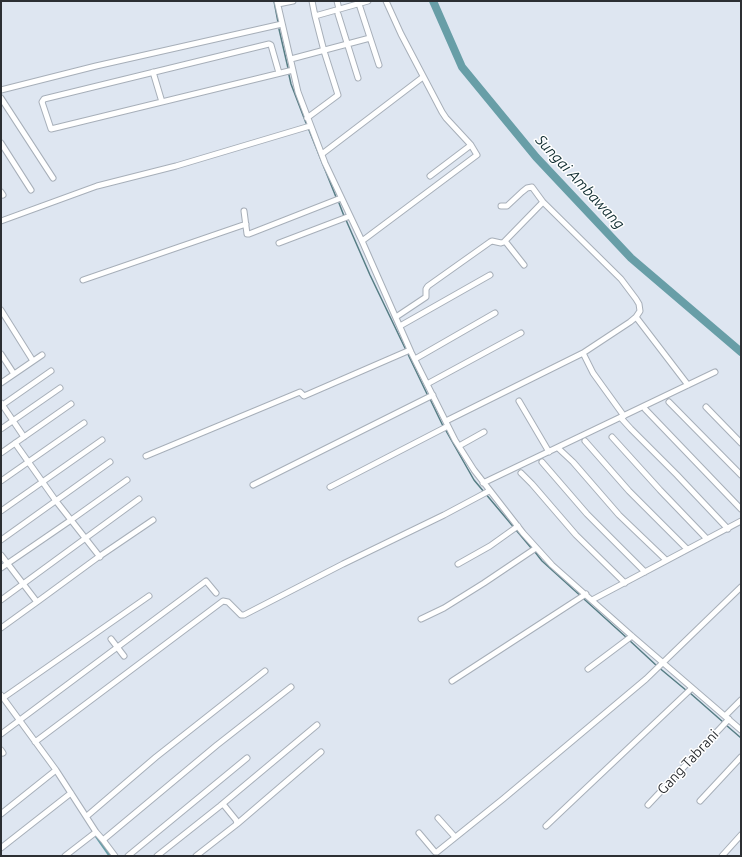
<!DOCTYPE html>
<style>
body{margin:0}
#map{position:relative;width:742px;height:857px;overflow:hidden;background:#dee6f1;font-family:Ubuntu,sans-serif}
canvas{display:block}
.frame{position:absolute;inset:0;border:2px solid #2c2f33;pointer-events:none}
</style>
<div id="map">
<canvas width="742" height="857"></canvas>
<div class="frame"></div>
</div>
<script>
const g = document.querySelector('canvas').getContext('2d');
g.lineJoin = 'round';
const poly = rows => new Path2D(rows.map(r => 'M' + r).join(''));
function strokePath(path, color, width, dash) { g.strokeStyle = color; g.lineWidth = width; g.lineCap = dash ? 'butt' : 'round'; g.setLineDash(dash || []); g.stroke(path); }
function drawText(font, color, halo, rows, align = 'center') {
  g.font = font + ' Ubuntu,sans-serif'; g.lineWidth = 3; g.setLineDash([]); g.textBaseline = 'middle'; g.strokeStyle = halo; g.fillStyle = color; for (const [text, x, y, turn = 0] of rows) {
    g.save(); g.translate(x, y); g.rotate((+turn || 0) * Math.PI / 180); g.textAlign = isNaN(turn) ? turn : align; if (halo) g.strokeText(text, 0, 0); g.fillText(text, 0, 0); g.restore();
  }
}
const stream = poly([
 [274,1,278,22],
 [279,29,288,68],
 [289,75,291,84,306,123],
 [309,130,336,197],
 [339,203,344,216],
 [346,220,370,275,428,396],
 [430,399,443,426],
 [445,429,474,480,532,549],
 [535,552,542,561,627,638],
 [629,640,657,666,687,691],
 [690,693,723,722],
 [726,725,741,738]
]);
const canal = poly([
 [97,836,111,856]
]);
const river = poly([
 [433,1,462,67,536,157,631,258,741,352]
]);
const street = poly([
 [277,1,298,92,325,163,362,241,411,352,455,440,474,470,523,533,552,565,632,636,741,730],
 [312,1,315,16,368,1],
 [337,1,339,9],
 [278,4,293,1],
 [359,4,379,65],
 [338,14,358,78],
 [291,59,370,38],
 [153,72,162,102],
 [279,73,271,45,269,44,44,99,42,102,51,129,293,70],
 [1,90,96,66,282,24],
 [1,98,53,178],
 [307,118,338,95,324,51,315,16],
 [1,143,31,190],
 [322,154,423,77],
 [430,176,471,145],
 [1,192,3,195],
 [244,211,247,234,249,234,341,198],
 [1,221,97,186,176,166,310,126],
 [362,241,477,155,471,145,446,118,442,112,401,34,386,1],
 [505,241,524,265],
 [279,243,350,216],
 [83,280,246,224],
 [1,310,33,361],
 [396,317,426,297,426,289,428,286,490,242,492,241,501,243,504,242,543,202],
 [636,317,688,385],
 [400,326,490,275],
 [583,353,593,373,624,416],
 [1,354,14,374],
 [415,359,495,313],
 [1,383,42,355],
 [427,384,521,333],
 [519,401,549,452],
 [669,402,741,475],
 [1,403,24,437],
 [1,406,51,371],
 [706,407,741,443],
 [645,409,741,509],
 [621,418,631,429,677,475,728,529],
 [446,421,583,353,630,322,636,317,640,311,639,304,636,299,621,279,543,202,532,187,527,188,522,192,507,206,501,206],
 [1,429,60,388],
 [612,437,660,490,707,539],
 [585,441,629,491,687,549],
 [15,443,56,501,71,520,127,480],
 [459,446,484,432],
 [558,448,573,462,619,515,666,560],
 [1,453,71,404],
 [146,456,300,392,304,396,410,350],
 [542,462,587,514,645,572],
 [521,473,532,484,576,535,625,583],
 [1,481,84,423],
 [483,483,715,372],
 [253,485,433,395],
 [330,487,448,426],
 [1,511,102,440],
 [1,540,110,462],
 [1,555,37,602,97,558,153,520],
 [458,564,490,546,518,526],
 [1,568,71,520,100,557],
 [1,600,139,499],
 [592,600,741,521],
 [421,619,444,608,484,583,536,548],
 [1,628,37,602],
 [111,639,124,656],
 [588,669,632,636],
 [452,681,586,594],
 [1,695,56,770,96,832,103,840,217,745,291,687],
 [3,698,149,596],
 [725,716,741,700],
 [1,734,206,581,216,593],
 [35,742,223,601,228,602,241,615,244,615,343,564,444,515,489,491],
 [1,750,3,753],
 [700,801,741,757],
 [648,805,729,719],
 [1,814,56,770],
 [87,816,156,757,265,671],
 [438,818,455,837],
 [237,824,321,752],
 [546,826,692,688],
 [419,833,435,852,437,852,503,799,646,679,741,587],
 [103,840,115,856],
 [1,848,71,793],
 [65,856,96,832],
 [128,856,247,758],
 [157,856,220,806,317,725],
 [196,856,237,824,236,820,223,804],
 [722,856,741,835]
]);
const streetNames = [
 ["Gang Tabrani",688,762,-47]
];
const waterNames = [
 ["Sungai Ambawang",580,182,47]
];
strokePath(stream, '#567d84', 1.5);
strokePath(canal, '#689ea7', 4.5);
strokePath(river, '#689ea7', 8);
strokePath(street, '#a7afb9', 7);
strokePath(street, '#fff', 5);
drawText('14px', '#2c2f33', '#fff', streetNames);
drawText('italic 15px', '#112e32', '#fff', waterNames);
</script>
